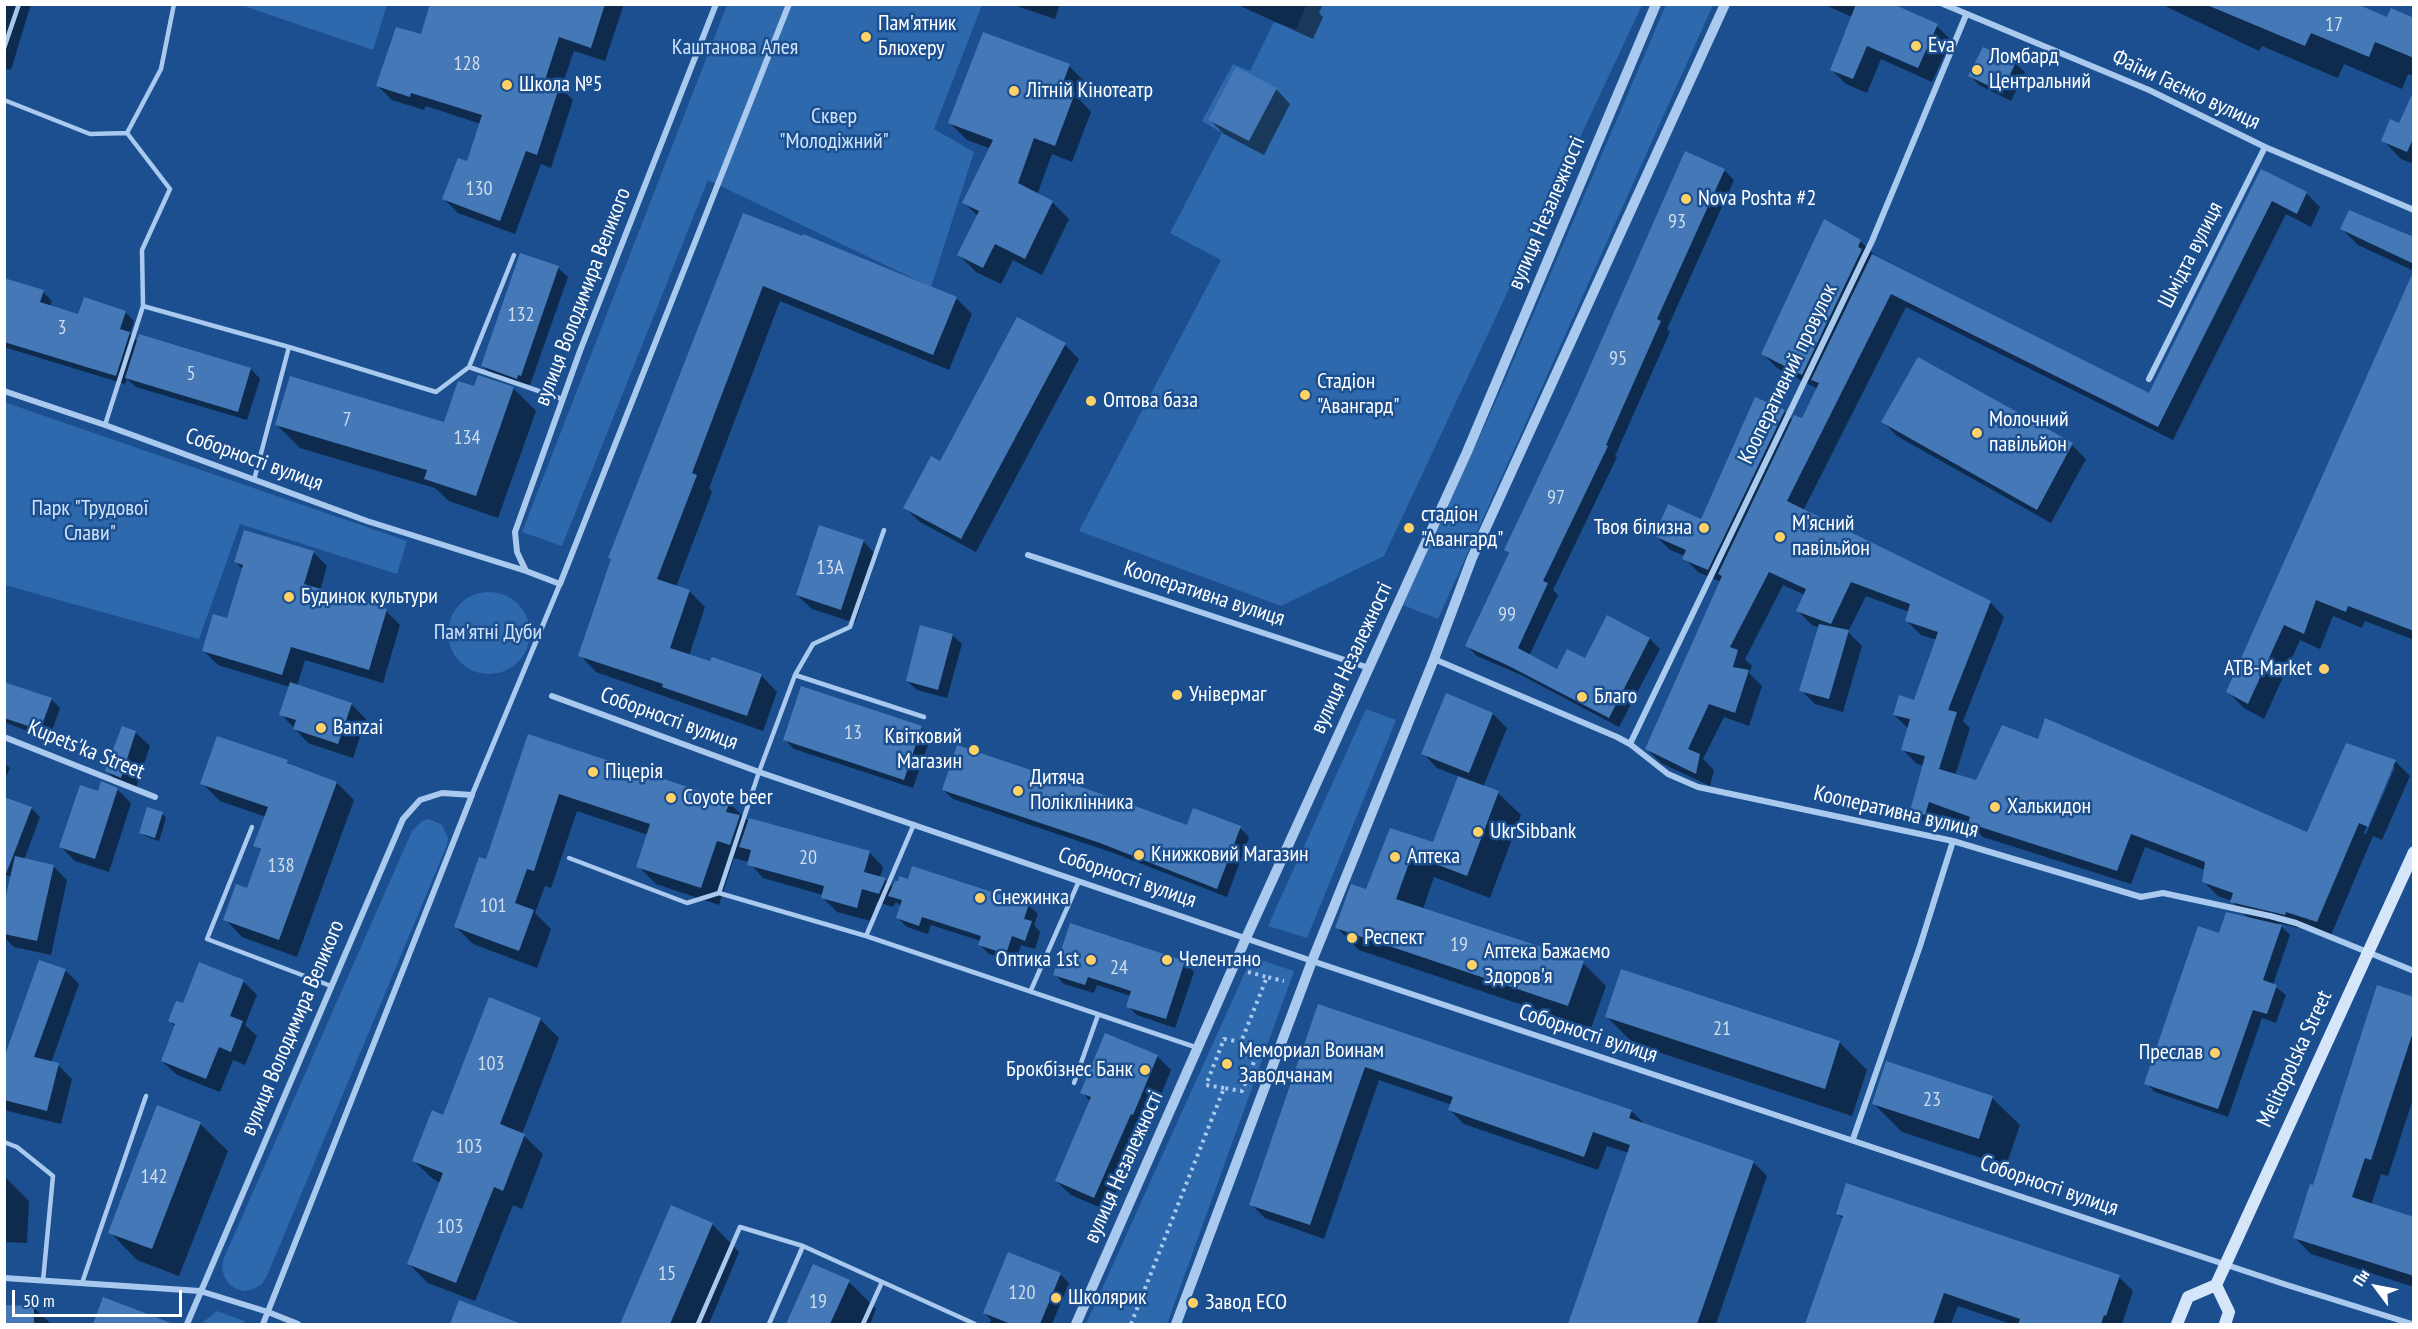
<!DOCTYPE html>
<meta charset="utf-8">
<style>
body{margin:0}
#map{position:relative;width:2418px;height:1329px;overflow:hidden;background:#1b4f8f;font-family:"PT Sans Narrow",sans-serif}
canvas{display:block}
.frame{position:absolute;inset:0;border:6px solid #fff;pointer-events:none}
.north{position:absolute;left:2346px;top:1257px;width:60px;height:60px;-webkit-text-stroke:4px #1b4f8f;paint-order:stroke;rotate:302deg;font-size:16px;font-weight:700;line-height:24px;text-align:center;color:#fff}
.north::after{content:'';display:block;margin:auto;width:21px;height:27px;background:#fff;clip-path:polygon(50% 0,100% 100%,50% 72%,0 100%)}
.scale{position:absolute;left:12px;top:1290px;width:170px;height:27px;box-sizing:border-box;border:3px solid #fff;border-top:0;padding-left:8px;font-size:18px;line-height:21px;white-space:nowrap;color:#fff;-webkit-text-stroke:4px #1b4f8f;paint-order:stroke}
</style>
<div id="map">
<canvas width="2418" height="1329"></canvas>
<div class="frame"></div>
<div class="north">Пн</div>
<div class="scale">50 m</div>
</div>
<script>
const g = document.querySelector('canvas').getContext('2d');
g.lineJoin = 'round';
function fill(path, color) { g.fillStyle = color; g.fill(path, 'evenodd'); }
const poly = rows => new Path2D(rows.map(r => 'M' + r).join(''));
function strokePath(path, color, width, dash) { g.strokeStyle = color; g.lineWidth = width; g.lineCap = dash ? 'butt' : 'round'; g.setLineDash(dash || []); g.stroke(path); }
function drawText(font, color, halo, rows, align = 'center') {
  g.font = font + ' "PT Sans Narrow",sans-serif'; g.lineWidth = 5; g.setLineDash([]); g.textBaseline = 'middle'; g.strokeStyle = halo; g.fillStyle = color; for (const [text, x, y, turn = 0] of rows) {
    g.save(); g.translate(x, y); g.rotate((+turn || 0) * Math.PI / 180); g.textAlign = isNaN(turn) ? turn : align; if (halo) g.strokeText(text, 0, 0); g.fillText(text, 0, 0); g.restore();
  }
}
const green = poly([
 [238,4,387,4,387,5,373,50],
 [1307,4,1642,5,1384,556,1281,606,1079,531,1221,260,1170,233,1222,133,1202,121,1233,64,1250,71,1274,22,1296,29],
 [727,5,982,5,934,129,974,152,931,287,708,180,562,546,522,532],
 [1666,5,1713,5,1438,619,1403,605,1499,394],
 [4,402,407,541,397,574,240,524,199,639,5,585],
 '448 633a41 41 0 1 1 82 0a41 41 0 1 1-82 0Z',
 [1366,709,1396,720,1307,938,1268,926],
 [429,819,442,825,448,838,447,845,267,1276,262,1284,254,1289,245,1291,236,1289,229,1284,224,1276,222,1267,224,1258,412,831,422,821],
 [1252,957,1294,971,1167,1324,1086,1324],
 [217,1311,244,1321,245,1324,201,1324]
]);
const shadow = poly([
 [4,4,31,4,11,70,4,68],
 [432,4,624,4,605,61,574,51,561,88,573,100,551,168,541,164,515,234,458,213,444,199,468,163,481,124,426,106,424,110,392,100,378,86,422,36],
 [1011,4,1060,4,1055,19],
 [1236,4,1323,4,1319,13,1323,17,1313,39],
 [1823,4,1890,4,1937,26,1951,40,1932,82,1881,59,1867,93,1846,84,1832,70,1852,17],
 [2161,4,2353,4,2388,19,2414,19,2414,76,2408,74,2402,89,2344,64,2338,78,2262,46,2259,51],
 [2015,63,2025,72,2011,101,1979,85,1970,76],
 [1069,66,1086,83,1080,100,1091,112,1072,162,1052,154,1037,195,1052,202,1069,219,1042,275,1013,260,1001,284,976,272,959,255,978,216,964,203,991,149,967,140,950,123],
 [1276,89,1290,104,1264,155,1224,134,1210,120],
 [2414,117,2414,164,2401,159,2383,140,2400,125],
 [1724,170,1734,180,1667,329,1670,332,1615,456,1617,457,1553,590,1558,595,1529,656,1558,671,1586,660,1608,617,1650,639,1660,649,1619,727,1521,675,1477,656,1467,646,1510,555,1505,550],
 [2262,171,2306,193,2320,207,2311,227,2286,214,2173,440,1906,307,1803,511,1990,602,2004,617,1963,721,1970,728,1955,776,1977,782,2038,741,2308,834,2346,744,2396,762,2410,776,2382,840,2373,836,2331,935,2300,925,2299,928,2278,923,2290,935,2273,985,2286,995,2276,1023,2262,1018,2228,1117,2155,1092,2146,1083,2220,934,2249,919,2232,901,2218,896,2204,882,2205,870,2145,847,2131,884,1983,837,1972,826,1943,815,1939,828,1926,824,1912,810,1924,766,1917,764,1903,750,1909,729,1894,715,1915,702,1937,640,1921,635,1907,621,1909,612,1866,596,1848,632,1862,646,1843,712,1815,704,1801,690,1820,628,1812,625,1798,611,1805,595,1783,585,1745,659,1752,666,1749,673,1762,686,1749,726,1724,717,1703,759,1714,770,1710,786,1661,763,1647,749,1721,582,1698,572,1684,558,1685,556,1670,550,1656,536,1702,521,1784,411,1793,421,1802,420,1818,389,1777,368,1762,353,1825,221,1860,241,1875,255,2150,395],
 [2392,767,2395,767,2366,834,2364,833],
 [744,215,956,298,972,314,949,370,780,301,709,488,712,492,676,587,689,591,705,607,689,656,761,675,777,692,763,731,596,672,580,655],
 [2342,229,2414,239,2414,271,2358,245],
 [558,268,568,277,530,385,527,384,526,387,492,375,483,366],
 [2414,273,2414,640,2365,621,2362,628,2333,616,2320,649,2300,640,2264,719,2244,708,2228,692],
 [4,279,43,292,52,301,50,307,79,316,125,312,134,321,130,334,138,342,251,369,260,379,247,420,136,387,127,379,125,384,4,347],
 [1065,345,1079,359,976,552,920,522,905,508,941,463],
 [1918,359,2072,445,2086,459,2051,523,1897,436,1883,422],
 [475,388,513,388,536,411,498,518,449,501,435,488,300,448,277,425,445,423],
 [863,541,877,556,855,623,812,609,797,595],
 [313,552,327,566,320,591,386,611,400,625,383,683,305,660,297,686,351,704,366,719,353,758,308,743,281,714,290,687,218,665,204,651,228,620,243,570,236,562],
 [952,635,962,644,947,698,917,690,907,681],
 [4,683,51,699,60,708,49,739,4,722],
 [1493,714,1507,728,1483,787,1498,793,1521,815,1490,898,1434,877,1423,909,1583,963,1606,986,1591,1028,1359,950,1336,927,1367,891,1391,830,1434,844,1460,777,1437,768,1423,753],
 [921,727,931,736,913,788,794,749,785,740],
 [135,732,150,746,135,791,121,785,107,771],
 [528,736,729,803,749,822,869,852,883,867,880,878,885,879,893,888,1028,905,1038,914,1034,925,1040,932,1035,949,1021,945,1015,962,989,954,979,944,981,941,931,925,928,934,907,927,898,918,901,906,896,902,893,907,877,902,871,921,837,912,823,898,823,895,763,878,749,862,734,858,719,905,656,884,638,866,648,835,577,811,551,888,545,886,535,913,551,929,537,968,473,944,455,926,487,861],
 [287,762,292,766,337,783,354,800,297,957,242,937,225,919,248,890,262,852,255,845,266,817,220,801,202,783],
 [4,763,10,768,4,781],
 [117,789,131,803,109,872,75,861,61,847,99,793],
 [943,790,1188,827,1240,828,1249,837,1227,897,1111,852,953,799],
 [31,808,40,817,24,860,53,866,67,880,51,955,14,947,4,937,4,910,12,877,4,874],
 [162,814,166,818,159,841,145,836,140,832],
 [1184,962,1194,972,1175,1028,1137,1015,1128,1006,1131,996,1097,985,1094,993,1064,984,1055,974],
 [65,970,79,984,51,1063,58,1065,72,1079,61,1124,8,1111,4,1108,4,1054],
 [243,981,257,995,245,1025,257,1036,245,1065,233,1060,220,1092,177,1075,162,1061,176,1027,170,1021],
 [2414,998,2414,1096,2388,1176,2381,1174,2371,1205,2414,1238,2414,1287,2311,1254,2294,1237,2314,1187],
 [1319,1006,1631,1111,1646,1125,1753,1162,1767,1176,1716,1324,1569,1324,1629,1153,1607,1146,1598,1170,1464,1124,1450,1110,1452,1105,1379,1080,1324,1239,1265,1218,1251,1204],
 [1607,1017,1839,1042,1867,1070,1852,1116,1634,1044],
 [540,1019,559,1038,522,1134,543,1154,522,1209,513,1205,475,1301,428,1283,409,1264,441,1183,433,1179,414,1161,444,1116],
 [1157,1056,1171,1070,1147,1128,1145,1127,1108,1211,1071,1195,1056,1181,1091,1102,1082,1092],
 [1992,1098,2020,1125,2006,1166,1902,1132,1874,1104],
 [200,1124,228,1151,179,1276,137,1260,110,1232],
 [4,1176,29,1201,27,1243,4,1242],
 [671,1207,712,1224,739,1252,709,1324,622,1324],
 [1837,1213,2119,1277,2133,1291,2122,1324,2011,1324,1958,1306,1951,1324,1807,1324,1843,1219],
 [813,1266,849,1282,876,1309,870,1324,788,1324],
 [1060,1274,1069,1283,1052,1324,989,1324,991,1320,985,1313],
 [104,1299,155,1319,161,1324,94,1324],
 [460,1302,518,1324,452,1324],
 [4,1307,34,1308,51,1324,4,1324]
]);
const building = poly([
 [430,4,605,4,591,48,559,37,545,80,560,85,537,155,526,151,500,221,442,199,458,158,467,161,482,115,411,93,410,97,376,86,396,27,421,34],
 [1856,4,1893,4,1938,24,1918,68,1867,46,1853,79,1830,70],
 [2357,4,2387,17,2391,8,2414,18,2414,58,2375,42,2369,57,2311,33,2305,46,2207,5],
 [983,32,1070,64,1061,88,1075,93,1055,146,1034,138,1018,183,1053,201,1025,259,995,244,983,268,957,255,979,211,962,203,993,140,948,123],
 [1983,47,2016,62,2002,92,1968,76],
 [1236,67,1277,88,1249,141,1208,120],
 [2414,90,2414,137,2407,152,2381,141,2390,119,2399,123],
 [1685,151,1725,169,1657,319,1661,321,1606,445,1608,446,1543,581,1548,583,1518,648,1557,669,1567,649,1585,658,1607,615,1650,638,1609,718,1509,666,1465,646,1509,553,1504,550,1576,398],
 [2261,169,2307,192,2297,214,2272,201,2158,427,1891,294,1787,501,1991,601,1948,710,1957,712,1939,769,1976,780,2002,725,2038,739,2045,718,2307,832,2346,743,2396,760,2368,827,2359,823,2317,922,2286,912,2285,915,2230,902,2233,893,2202,882,2205,862,2131,834,2117,871,1968,823,1970,817,1929,802,1925,815,1910,811,1925,756,1901,750,1910,719,1893,715,1899,695,1914,700,1938,632,1905,621,1910,604,1851,582,1831,624,1796,611,1806,589,1769,572,1730,647,1738,650,1733,667,1749,670,1735,713,1709,704,1688,749,1700,754,1696,774,1645,749,1722,576,1718,574,1794,415,1802,418,1819,383,1811,380,1872,254,2149,393],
 [2349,210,2414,237,2414,264,2340,229],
 [743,213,803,236,803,234,957,297,933,355,763,286,692,473,697,475,657,579,690,590,670,648,710,661,712,657,762,674,747,716,662,687,663,684,578,656,611,559,608,558],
 [1824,219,1861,240,1858,247,1862,249,1802,375,1761,354],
 [520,253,559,266,521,376,518,375,517,379,481,366],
 [2414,270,2414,631,2348,606,2346,612,2316,600,2304,634,2284,625,2248,704,2226,692],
 [4,278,44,290,40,302,78,314,84,297,126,311,120,329,130,332,116,376,4,342],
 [1017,317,1066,343,961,539,903,508,931,456,940,461],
 [139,334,251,368,238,412,125,378],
 [1918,357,2073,443,2037,510,1881,422],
 [478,375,514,387,476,496,424,479,427,470,275,425,290,376,444,422,458,381,474,386],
 [1755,397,1785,410,1708,570,1682,559,1686,550,1654,536,1668,504,1701,519],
 [819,525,864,540,841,610,796,595],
 [244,530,314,551,304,584,387,609,369,670,291,647,282,675,202,651,213,614,227,618,243,565,234,562],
 [1819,624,1849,630,1829,699,1799,691],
 [920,625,953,634,938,690,906,681],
 [4,682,52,698,40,730,4,718],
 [290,682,352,703,338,744,293,729,296,720,279,715],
 [801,686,922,726,904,780,783,740],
 [1446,693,1493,713,1469,773,1421,754],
 [122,726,136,731,121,778,105,771],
 [528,734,730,801,726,812,740,815,730,845,717,841,701,888,636,867,650,824,559,794,534,871,527,869,515,903,534,910,519,951,454,927,479,857,486,859],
 [217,736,288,760,287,763,337,782,279,940,223,920,236,884,247,888,261,849,253,846,268,807,200,784],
 [957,745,1116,799,1187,825,1193,808,1241,826,1217,889,1100,843,942,790],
 [1458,776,1499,791,1467,876,1412,855,1396,899,1584,961,1568,1006,1335,928,1351,884,1366,889,1390,828,1433,842],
 [101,781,118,788,95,859,59,847,80,785,98,791],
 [4,797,32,807,6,874,4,874],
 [147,807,163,812,155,838,139,833],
 [749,818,870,851,864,872,886,878,879,894,862,889,857,908,821,898,824,886,747,865,751,850,739,847],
 [15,856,54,865,37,941,4,934,4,904],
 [912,866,1029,904,1024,919,1032,921,1025,941,1012,936,1006,954,978,945,981,936,922,917,919,926,896,918,902,900,888,896,895,881,898,881,899,876,908,879],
 [2226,912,2282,925,2263,980,2277,985,2267,1014,2253,1010,2218,1109,2144,1084,2198,926,2219,933],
 [1070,923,1185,961,1166,1019,1126,1007,1131,991,1088,977,1085,985,1053,975],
 [39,960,66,969,34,1057,59,1063,47,1111,4,1100,4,1058],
 [199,962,244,980,230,1016,243,1021,231,1052,219,1047,206,1079,161,1061,175,1024,168,1021,176,1001,183,1003],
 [1621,969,1840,1041,1825,1089,1605,1017],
 [2377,985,2414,997,2414,1029,2371,1160,2365,1158,2352,1197,2414,1217,2414,1276,2293,1238,2310,1184,2313,1185],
 [489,997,541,1018,500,1124,525,1134,503,1191,494,1187,456,1283,407,1264,443,1173,412,1161,432,1110,443,1115],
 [1318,1004,1632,1110,1629,1118,1754,1161,1697,1324,1568,1324,1630,1145,1593,1132,1584,1157,1448,1110,1453,1097,1365,1067,1310,1225,1249,1205],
 [1105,1033,1158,1055,1133,1115,1131,1114,1094,1198,1055,1181,1091,1097,1080,1093],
 [1886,1061,1993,1096,1979,1139,1872,1104],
 [157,1105,201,1122,152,1249,108,1233],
 [1846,1183,2120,1275,2106,1316,2104,1315,2101,1324,2018,1324,2020,1319,1944,1293,1933,1324,1805,1324,1843,1216,1836,1214],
 [671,1205,713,1223,670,1324,620,1324],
 [1008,1252,1061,1273,1040,1324,1011,1324,983,1313],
 [813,1264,850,1280,830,1324,786,1324],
 [103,1297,171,1323,170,1324,93,1324],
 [459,1300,519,1323,518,1324,450,1324],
 [4,1305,34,1306,34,1324,4,1324]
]);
const path = poly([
 [1248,972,1267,977],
 [1224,1088,1206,1085,1224,1039,1241,1042],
 [1131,1324,1224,1088,1242,1091,1258,1052,1241,1042,1267,977,1284,981]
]);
const service = poly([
 [4,48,19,4],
 [4,100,90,134,127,133],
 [514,255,469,367,562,399],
 [143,306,142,250,170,189,127,133,161,69,174,4],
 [105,425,143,306,289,347],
 [254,480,289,347,436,392,469,367],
 [795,675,813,644,850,627,884,530],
 [252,827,207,939,331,986],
 [569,858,687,903,719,893,866,936,1198,1048],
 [719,893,759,772,795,675,924,717],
 [866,936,914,824],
 [1031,990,1079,881],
 [1074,1083,1098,1015],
 [4,1142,17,1147,53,1176,43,1281],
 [82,1283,146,1096],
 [698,1324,740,1227,803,1246,975,1324],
 [769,1324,803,1246],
 [863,1324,882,1282]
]);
const pedestrian = poly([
 [472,795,560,584]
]);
const minor = poly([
 [716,4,580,351,515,532,517,552,526,571,560,584,789,4],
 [1943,4,2149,90,2265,147,2414,210],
 [2149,379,2265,147],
 [4,391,105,425,367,521,526,571],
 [1028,555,1369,668],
 [1434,659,1617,737,1630,744,1668,774,1698,787,1953,841,2141,897,2163,893,2270,916,2296,923,2414,971],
 [552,696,759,772,1312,961,2287,1285,2412,1324],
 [4,737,155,797],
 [1630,744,1872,241,1966,15],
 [1853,1139,1920,946,1953,841],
 [4,1278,200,1291,268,1312,298,1324],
 [187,1324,403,819,420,800,442,793,472,795,263,1324]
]);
const tertiary = poly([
 [1076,1324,1246,938,1467,452,1656,4],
 [1176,1324,1312,961,1434,659,1472,558,1725,4]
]);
const secondary = poly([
 [2216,1285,2229,1312,2225,1324],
 [2177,1324,2188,1297,2216,1285,2414,852]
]);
const markers = [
 [866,37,6,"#ffd166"],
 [1916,46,6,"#ffd166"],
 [1977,70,6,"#ffd166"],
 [507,85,6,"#ffd166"],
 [1014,91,6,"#ffd166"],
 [1686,199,6,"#ffd166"],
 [1305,395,6,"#ffd166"],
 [1091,401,6,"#ffd166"],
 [1977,433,6,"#ffd166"],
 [1409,528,6,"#ffd166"],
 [1704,528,6,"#ffd166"],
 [1780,537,6,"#ffd166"],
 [289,597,6,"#ffd166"],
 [2324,669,6,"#ffd166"],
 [1177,695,6,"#ffd166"],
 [1582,697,6,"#ffd166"],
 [321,728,6,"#ffd166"],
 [974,750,6,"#ffd166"],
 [593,772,6,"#ffd166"],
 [1018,791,6,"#ffd166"],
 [671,798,6,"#ffd166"],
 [1995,807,6,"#ffd166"],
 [1478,832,6,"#ffd166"],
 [1139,855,6,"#ffd166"],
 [1395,857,6,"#ffd166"],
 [980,898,6,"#ffd166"],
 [1352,938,6,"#ffd166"],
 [1091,960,6,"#ffd166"],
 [1167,960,6,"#ffd166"],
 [1472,965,6,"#ffd166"],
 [2215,1053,6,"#ffd166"],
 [1227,1064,6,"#ffd166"],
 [1145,1070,6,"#ffd166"],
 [1056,1298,6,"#ffd166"],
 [1193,1303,6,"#ffd166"]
];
const numberNames = [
 ["17",2334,25],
 ["128",467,64],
 ["130",479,189],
 ["93",1677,222],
 ["132",521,315],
 ["3",62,328],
 ["95",1618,359],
 ["5",191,374],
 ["7",347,420],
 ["134",467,438],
 ["97",1556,498],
 ["13А",830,568],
 ["99",1507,615],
 ["13",853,733],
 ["20",808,858],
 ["138",281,866],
 ["101",493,906],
 ["19",1459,945],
 ["24",1119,968],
 ["21",1722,1029],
 ["103",491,1064],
 ["23",1932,1100],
 ["103",469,1147],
 ["142",154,1177],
 ["103",450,1227],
 ["15",667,1274],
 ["120",1022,1293],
 ["19",818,1302]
];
const poiNames = [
 ["Пам'ятник",878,24],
 ["Блюхеру",878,49],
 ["Eva",1928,46],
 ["Ломбард",1989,57],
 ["Центральний",1989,82],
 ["Школа №5",519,85],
 ["Літній Кінотеатр",1026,91],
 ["Nova Poshta #2",1698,199],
 ["Стадіон",1317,382],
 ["\"Авангард\"",1317,407],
 ["Оптова база",1103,401],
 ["Молочний",1989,420],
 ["павільйон",1989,445],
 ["стадіон",1421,515],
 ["\"Авангард\"",1421,540],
 ["М'ясний",1792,524],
 ["павільйон",1792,549],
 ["Твоя білизна",1692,528,"right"],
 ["Будинок культури",301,597],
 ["ATB-Market",2312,669,"right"],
 ["Універмаг",1189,695],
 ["Благо",1594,697],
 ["Banzai",333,728],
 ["Квітковий",962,737,"right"],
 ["Магазин",962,762,"right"],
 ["Піцерія",605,772],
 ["Дитяча",1030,778],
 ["Поліклінника",1030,803],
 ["Coyote beer",683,798],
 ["Халькидон",2007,807],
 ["UkrSibbank",1490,832],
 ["Книжковий Магазин",1151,855],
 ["Аптека",1407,857],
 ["Снежинка",992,898],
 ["Респект",1364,938],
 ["Аптека Бажаємо",1484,952],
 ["Здоров'я",1484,977],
 ["Оптика 1st",1079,960,"right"],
 ["Челентано",1179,960],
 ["Мемориал Воинам",1239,1051],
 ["Заводчанам",1239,1076],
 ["Преслав",2203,1053,"right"],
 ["Брокбізнес Банк",1133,1070,"right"],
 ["Школярик",1068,1298],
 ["Завод ЕСО",1205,1303]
];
const parkNames = [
 ["Каштанова Алея",735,48],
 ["Сквер",834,117],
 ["\"Молодіжний\"",834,142],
 ["Парк \"Трудової",90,509],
 ["Слави\"",90,534],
 ["Пам'ятні Дуби",488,633]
];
const streetNames = [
 ["Фаїни Гаєнко вулиця",2186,90,25],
 ["вулиця Незалежності",1547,213,-67],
 ["Шмідта вулиця",2191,255,-63],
 ["вулиця Володимира Великого",583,297,-69],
 ["Кооперативний провулок",1788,374,-64],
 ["Соборності вулиця",254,460,20],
 ["Кооперативна вулиця",1204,594,18],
 ["вулиця Незалежності",1352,658,-65],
 ["Соборності вулиця",669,719,20],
 ["Kupets'ka Street",86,750,22],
 ["Кооперативна вулиця",1896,812,13],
 ["Соборності вулиця",1127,878,19],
 ["вулиця Володимира Великого",293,1028,-67],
 ["Соборності вулиця",1588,1034,18],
 ["Melitopolska Street",2295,1059,-65],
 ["вулиця Незалежності",1124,1167,-66],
 ["Соборності вулиця",2049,1186,19]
];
fill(green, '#2e69ad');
fill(shadow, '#0007');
fill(building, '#4478b7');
strokePath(path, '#a9c9ee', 4, [3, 4.5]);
strokePath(service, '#a9c9ee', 4.5);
strokePath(pedestrian, '#a9c9ee', 5);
strokePath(minor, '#a9c9ee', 6);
strokePath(tertiary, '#a9c9ee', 10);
strokePath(secondary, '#d6e6fa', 12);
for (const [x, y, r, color] of markers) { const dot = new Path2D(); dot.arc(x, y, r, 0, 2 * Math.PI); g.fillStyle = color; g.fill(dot); strokePath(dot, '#1b4f8f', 2); }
drawText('20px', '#d0dded', null, numberNames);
drawText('22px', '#fff', '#1b4f8f', poiNames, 'left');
drawText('22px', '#cfe3fa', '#1b4f8f', parkNames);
drawText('22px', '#fff', '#1b4f8f', streetNames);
</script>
